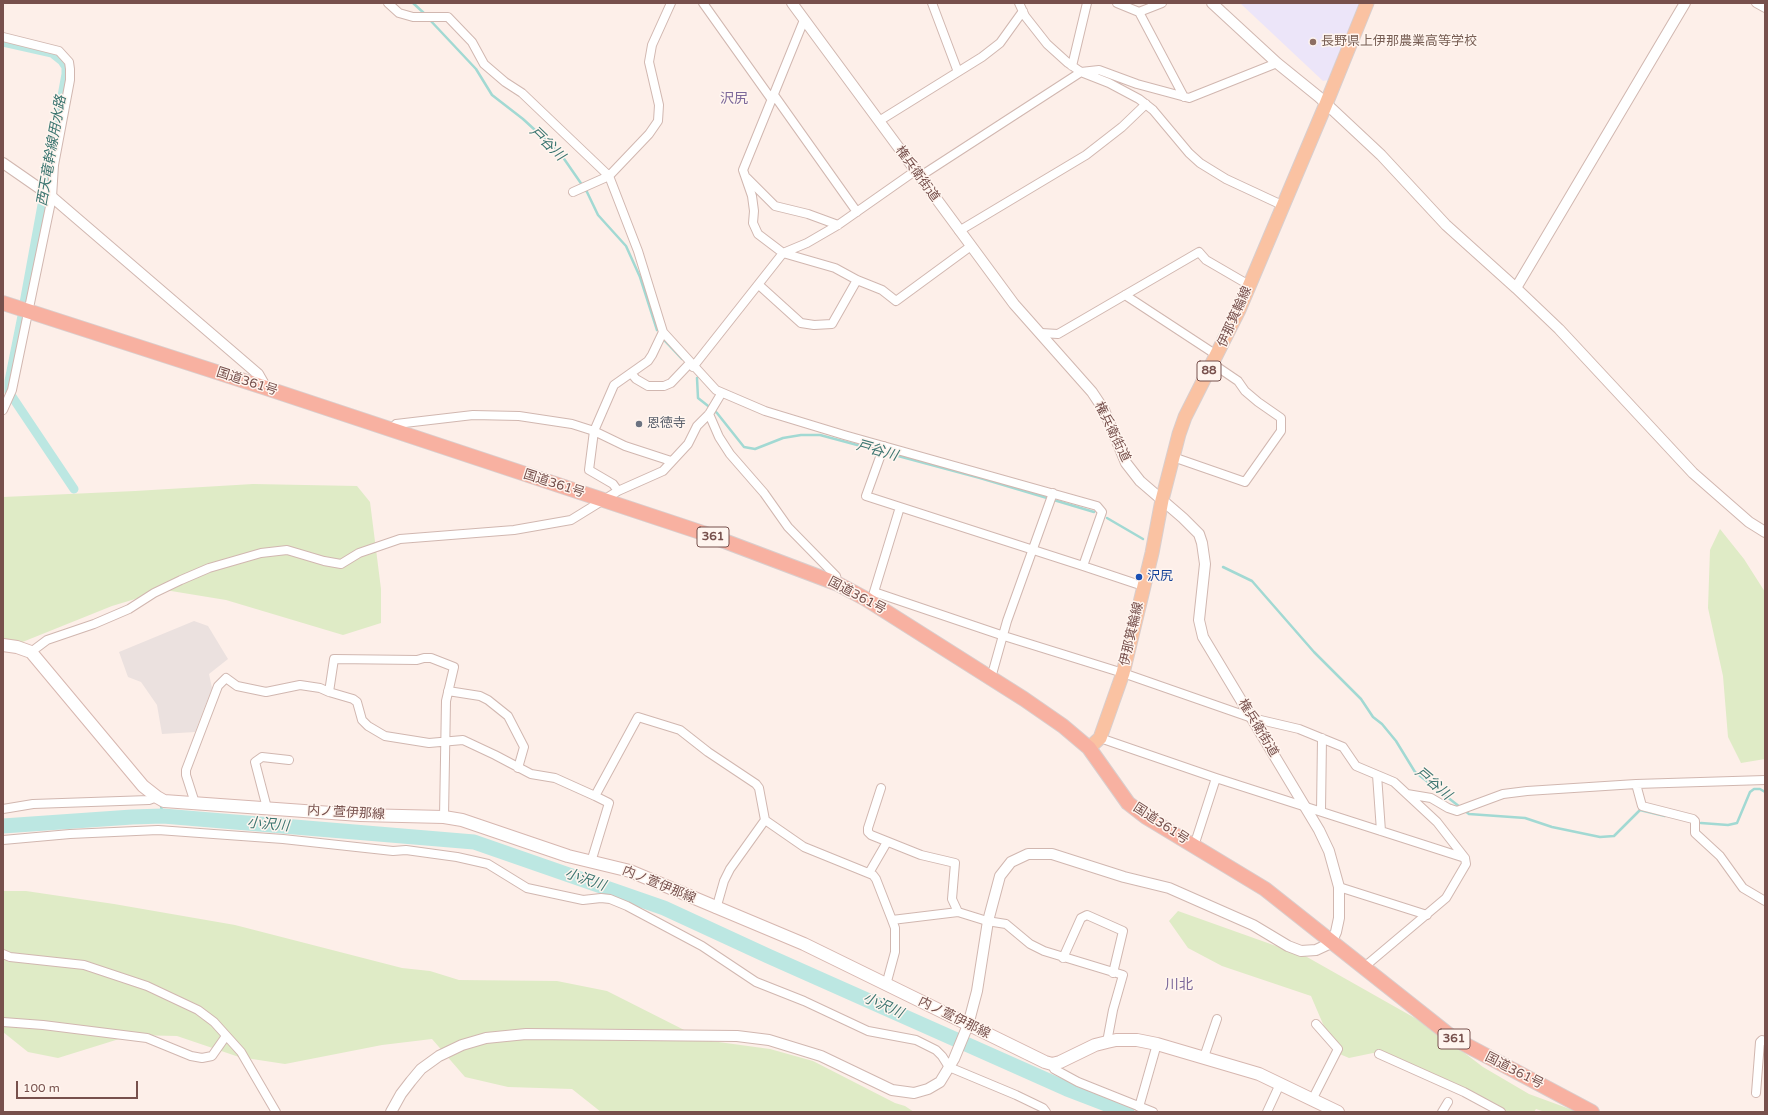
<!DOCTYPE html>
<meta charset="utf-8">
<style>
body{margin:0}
#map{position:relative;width:1768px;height:1115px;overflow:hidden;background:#fdefe9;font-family:"Varela Round",sans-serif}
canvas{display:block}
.frame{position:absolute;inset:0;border:4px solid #77504c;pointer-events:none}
.scale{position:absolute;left:16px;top:1081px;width:122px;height:18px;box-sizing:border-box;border:2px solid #77504c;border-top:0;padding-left:5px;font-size:12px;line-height:14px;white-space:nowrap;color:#77504c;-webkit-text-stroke:3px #fff5ef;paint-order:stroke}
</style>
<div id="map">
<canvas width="1768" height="1115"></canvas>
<div class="frame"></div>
<div class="scale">100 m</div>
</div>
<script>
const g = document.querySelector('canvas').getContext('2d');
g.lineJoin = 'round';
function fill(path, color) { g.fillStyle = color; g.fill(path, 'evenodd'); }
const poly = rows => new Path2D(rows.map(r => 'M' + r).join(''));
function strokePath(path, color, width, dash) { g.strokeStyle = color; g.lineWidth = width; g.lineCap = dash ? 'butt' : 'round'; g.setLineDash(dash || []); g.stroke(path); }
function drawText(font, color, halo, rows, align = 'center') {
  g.font = font + ' "Varela Round","Noto Sans JP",sans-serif'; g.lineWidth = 3; g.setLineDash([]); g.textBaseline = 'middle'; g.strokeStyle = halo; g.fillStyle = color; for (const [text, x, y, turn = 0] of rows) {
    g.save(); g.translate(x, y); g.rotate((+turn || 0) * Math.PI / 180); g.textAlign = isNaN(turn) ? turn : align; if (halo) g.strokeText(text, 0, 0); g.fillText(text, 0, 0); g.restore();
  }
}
const industrial = poly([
 [194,621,208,626,228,659,209,674,212,688,195,732,162,734,157,705,141,682,128,677,119,652]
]);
const education = poly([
 [1240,3,1360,3,1328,80,1323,81]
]);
const green = poly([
 [253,484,357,486,370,502,381,589,381,623,343,635,226,600,165,590,112,606,20,643,3,638,3,497,135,491],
 [1720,529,1744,559,1765,592,1765,759,1741,763,1728,737,1723,676,1708,608,1710,550],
 [3,891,26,891,114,904,235,925,402,968,430,971,459,980,557,981,607,991,704,1040,770,1049,813,1061,895,1103,905,1106,914,1112,601,1112,572,1089,508,1087,465,1077,432,1039,382,1045,285,1064,239,1057,177,1036,132,1035,58,1058,28,1052,3,1032],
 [1178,911,1307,957,1429,1026,1483,1067,1529,1094,1578,1112,1545,1112,1536,1109,1534,1112,1503,1112,1454,1083,1373,1053,1349,1058,1335,1052,1311,996,1222,966,1188,948,1169,921]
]);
const stream = poly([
 [413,3,426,15],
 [429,19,476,69,492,95,523,119,560,153,587,192,598,215,626,246,640,277,657,330],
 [665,341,682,359],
 [697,378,698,398,717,413,744,447,755,449,783,438,801,435,820,435,980,478,1094,512],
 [1107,518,1143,539],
 [1223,567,1252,581,1314,652,1361,699,1373,717,1382,724,1396,741,1415,772,1469,814,1525,818,1552,827,1600,837,1614,836,1640,810,1665,816],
 [161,806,163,816],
 [1701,823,1728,825,1737,823,1750,792,1754,789,1760,789,1765,792]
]);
const canal = poly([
 [3,42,52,53,62,61,66,67,66,74,24,303],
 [22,316,9,381,9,392,74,489]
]);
const river = poly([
 [3,826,132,817,163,816,474,842,664,908,768,956,1067,1089,1127,1112]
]);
const minor = poly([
 [388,3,399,13,413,17,448,17,472,42,484,64,505,82,522,93,609,176,638,251,663,332,716,390,765,411,844,435,1097,506,1102,512,1083,566,1143,586],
 [703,3,772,100],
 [932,3,958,72],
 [1019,3,1025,16,1047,44,1068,63,1081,72,1109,83,1139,99,1153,110,1189,153,1200,163,1226,179,1284,206],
 [1117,3,1139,12,1162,3],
 [1756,3,1765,8],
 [1139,12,1184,97],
 [804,20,743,170,752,196,754,211,753,223,758,234,783,253,835,268,857,280,882,290,896,301,971,246],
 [3,37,59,51,69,62,70,69,70,80,54,165,52,197,12,390,3,410],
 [1072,66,1087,3],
 [774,95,857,212],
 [879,121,982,57,1000,43,1023,11],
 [919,177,1081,72,1099,70,1137,84,1189,98,1277,63],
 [747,178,775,206,808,214,838,225],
 [573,192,609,176,649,134,658,121,659,105,649,62,652,45,671,3],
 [959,231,1086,155,1122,127,1146,104],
 [759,285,801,323,814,325,832,324,857,280],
 [1125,295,1218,356],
 [1041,333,1058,334,1199,252,1206,260,1249,285],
 [693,367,783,253,807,243,838,225,915,171],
 [631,373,636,379,648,386,664,386,671,383,690,363],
 [709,414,719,437,730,454,764,493,788,527,836,576,838,584],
 [390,429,396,424,473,415,519,416,572,424,594,431,625,446,671,461],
 [884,446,866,496,1083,566],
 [1173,457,1245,482,1281,431,1281,418,1258,402,1245,391,1238,381,1213,364],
 [618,491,613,484,589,470,594,431,614,385,648,361,652,355,663,332],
 [900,507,874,592,1004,636,1123,673,1252,718,1299,729,1343,747,1356,766,1394,782,1437,822,1465,858,1466,864,1446,898,1363,968],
 [31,652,47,640,94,624,129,609,154,593,181,580,209,568,261,553,287,550,324,561,341,564,359,553,400,539,514,530,571,520,618,491,663,471,688,444,697,426,709,414,721,394],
 [991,678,1007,621,1053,493],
 [448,691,480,696,488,700,508,716,524,747,518,768],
 [329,692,353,699,357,702,362,720,368,726,385,736,429,743,463,740,495,755,531,774,555,778,595,796,638,717,680,730,708,752,756,784,759,788,765,820,730,869,724,881,716,909],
 [1100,738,1216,778,1465,858],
 [1377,775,1381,831],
 [1636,784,1642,806,1693,819,1695,821,1695,833,1720,856,1743,888,1765,901],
 [881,788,868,828,868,832,871,835,921,855,955,863,952,899,958,912,987,921,1006,924,1030,944,1044,951,1123,975,1113,1010,1107,1042],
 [1407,794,1431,798,1448,808,1457,811,1503,794,1527,791,1636,784,1765,780],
 [195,803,186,775,186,770,218,686,226,678,237,686,266,692,300,685,320,688,329,692,334,659,417,660,424,658,431,658,454,667,446,701,444,817],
 [267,808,255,762,262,757,289,760],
 [3,809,33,804,149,800,157,797],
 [1321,811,1322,738],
 [765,820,804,847,873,875,876,879,892,920,958,912],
 [3,840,70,834,158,830,283,839,393,851,406,850,457,857,488,864,527,888,583,900,601,898,610,899,627,906,702,946,756,982,804,1001,868,1031,916,1040,936,1050,942,1056,949,1067,1016,1095,1043,1108,1046,1112],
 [1194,846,1216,778],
 [591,862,609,803,595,796],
 [869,873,887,842],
 [1339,887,1427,915],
 [3,954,10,957,84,965,147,986,198,1010,214,1022,241,1052,276,1112],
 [1063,958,1081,918,1087,915,1123,931,1113,973],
 [886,985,895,952,895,928,892,920],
 [3,1022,43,1025,147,1038,191,1056,202,1058,212,1056,226,1036],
 [1379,1054,1464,1092,1501,1112],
 [1204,1057,1217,1019],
 [1052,1064,1054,1069,1078,1082,1153,1112],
 [1756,1093,1760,1042,1762,1040,1765,1041],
 [1312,1100,1338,1049,1316,1024],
 [1139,1107,1157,1044],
 [1267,1112,1280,1084],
 [1442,1112,1448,1102]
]);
const tertiary = poly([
 [1212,3,1277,63,1319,97,1381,155,1446,225,1516,288,1559,329,1693,473,1749,522,1765,532],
 [3,163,52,197,258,374,266,388],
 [1516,288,1685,3],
 [391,1112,401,1094,411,1081,421,1069,439,1056,462,1045,486,1038,526,1034,737,1036,769,1040,821,1056,892,1090,914,1093,928,1089,940,1082,954,1059,968,1025,977,991,988,921,1000,876,1011,862,1028,854,1052,854,1124,877,1169,888,1253,925,1288,946,1301,951,1316,950,1331,943,1336,932,1339,918,1339,887,1329,851,1319,830,1203,637,1199,620,1205,564,1202,543,1199,534,1183,518,1140,481,1126,463,1104,410,1092,392,1014,304,792,3]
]);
const secondary = poly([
 [3,645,17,647,31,652,143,786,157,797,164,801,360,815,444,817,462,820,568,856,630,871,804,944,1045,1062,1052,1064,1060,1062,1095,1045,1107,1042,1116,1040,1137,1040,1157,1044,1259,1074,1338,1112]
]);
const primary = poly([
 [1089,748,1100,738,1123,673,1152,553,1162,500,1179,434,1185,417,1239,310,1326,104,1367,3]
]);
const trunk = poly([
 [3,303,266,388,703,533,838,584,866,599,1024,699,1063,726,1089,748,1128,803,1146,817,1265,889,1453,1038,1592,1112]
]);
const markers = [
 [1313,42,4,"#8d6e63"],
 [639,424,4,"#6b7280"],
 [1139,577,4,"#1a4fb4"]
];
const shields = [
 [1209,371,24],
 [713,537,32],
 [1454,1039,32]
];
const shieldNames = [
 ["88",1209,371],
 ["361",713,537],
 ["361",1454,1039]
];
const educationNames = [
 ["長野県上伊那農業高等学校",1321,42]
];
const streetNames = [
 ["権兵衛街道",917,174,54],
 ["伊那箕輪線",1235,317,-66],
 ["国道361号",247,382,18],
 ["権兵衛街道",1112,432,64],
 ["国道361号",554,484,18],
 ["国道361号",857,596,28],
 ["伊那箕輪線",1132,634,-77],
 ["権兵衛街道",1258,728,59],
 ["内ノ萱伊那線",346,813,3],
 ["国道361号",1161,824,33],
 ["内ノ萱伊那線",659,885,22],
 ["内ノ萱伊那線",954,1018,26],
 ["国道361号",1514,1071,27]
];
const worshipNames = [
 ["恩徳寺",647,424]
];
const transitNames = [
 ["沢尻",1147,577]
];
const neighbourhoodNames = [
 ["沢尻",734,99],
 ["川北",1179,985]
];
const waterNames = [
 ["戸谷川",547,144,44],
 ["西天竜幹線用水路",52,151,-80],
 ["戸谷川",877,451,16],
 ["戸谷川",1433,784,40],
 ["小沢川",268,825,5],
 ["小沢川",585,880,19],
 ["小沢川",883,1006,24]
];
fill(industrial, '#ebe1df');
fill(education, '#ece5f9');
fill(green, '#dfebc6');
strokePath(stream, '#a2d9d3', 2.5);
strokePath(canal, '#bce7e2', 9);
strokePath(river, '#bce7e2', 15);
strokePath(minor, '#d1b7b0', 10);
strokePath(tertiary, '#d1b7b0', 12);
strokePath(secondary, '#d7b7b0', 14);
strokePath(primary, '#d9cecd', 15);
strokePath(trunk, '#d9cecd', 16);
strokePath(minor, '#fff', 8);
strokePath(tertiary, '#fff', 10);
strokePath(secondary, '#fff', 12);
strokePath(primary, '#fac2a2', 13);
strokePath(trunk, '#f8b1a1', 14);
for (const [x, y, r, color] of markers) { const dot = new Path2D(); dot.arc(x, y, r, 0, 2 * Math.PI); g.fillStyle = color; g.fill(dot); strokePath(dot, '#fff5ef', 1.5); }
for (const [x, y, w] of shields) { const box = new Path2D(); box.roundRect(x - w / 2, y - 10, w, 20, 3); g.fillStyle = '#fff5ef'; g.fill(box); strokePath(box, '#77504c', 1); }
drawText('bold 12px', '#77504c', null, shieldNames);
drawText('13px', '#785e54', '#fff5ef', educationNames, 'left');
drawText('13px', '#77504c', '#fff5ef', streetNames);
drawText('13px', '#5b616d', '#fff5ef', worshipNames, 'left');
drawText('13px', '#164399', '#fff5ef', transitNames, 'left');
drawText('14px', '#7c689a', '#fff5ef', neighbourhoodNames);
drawText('italic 14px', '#3c7570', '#fff5ef', waterNames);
</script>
